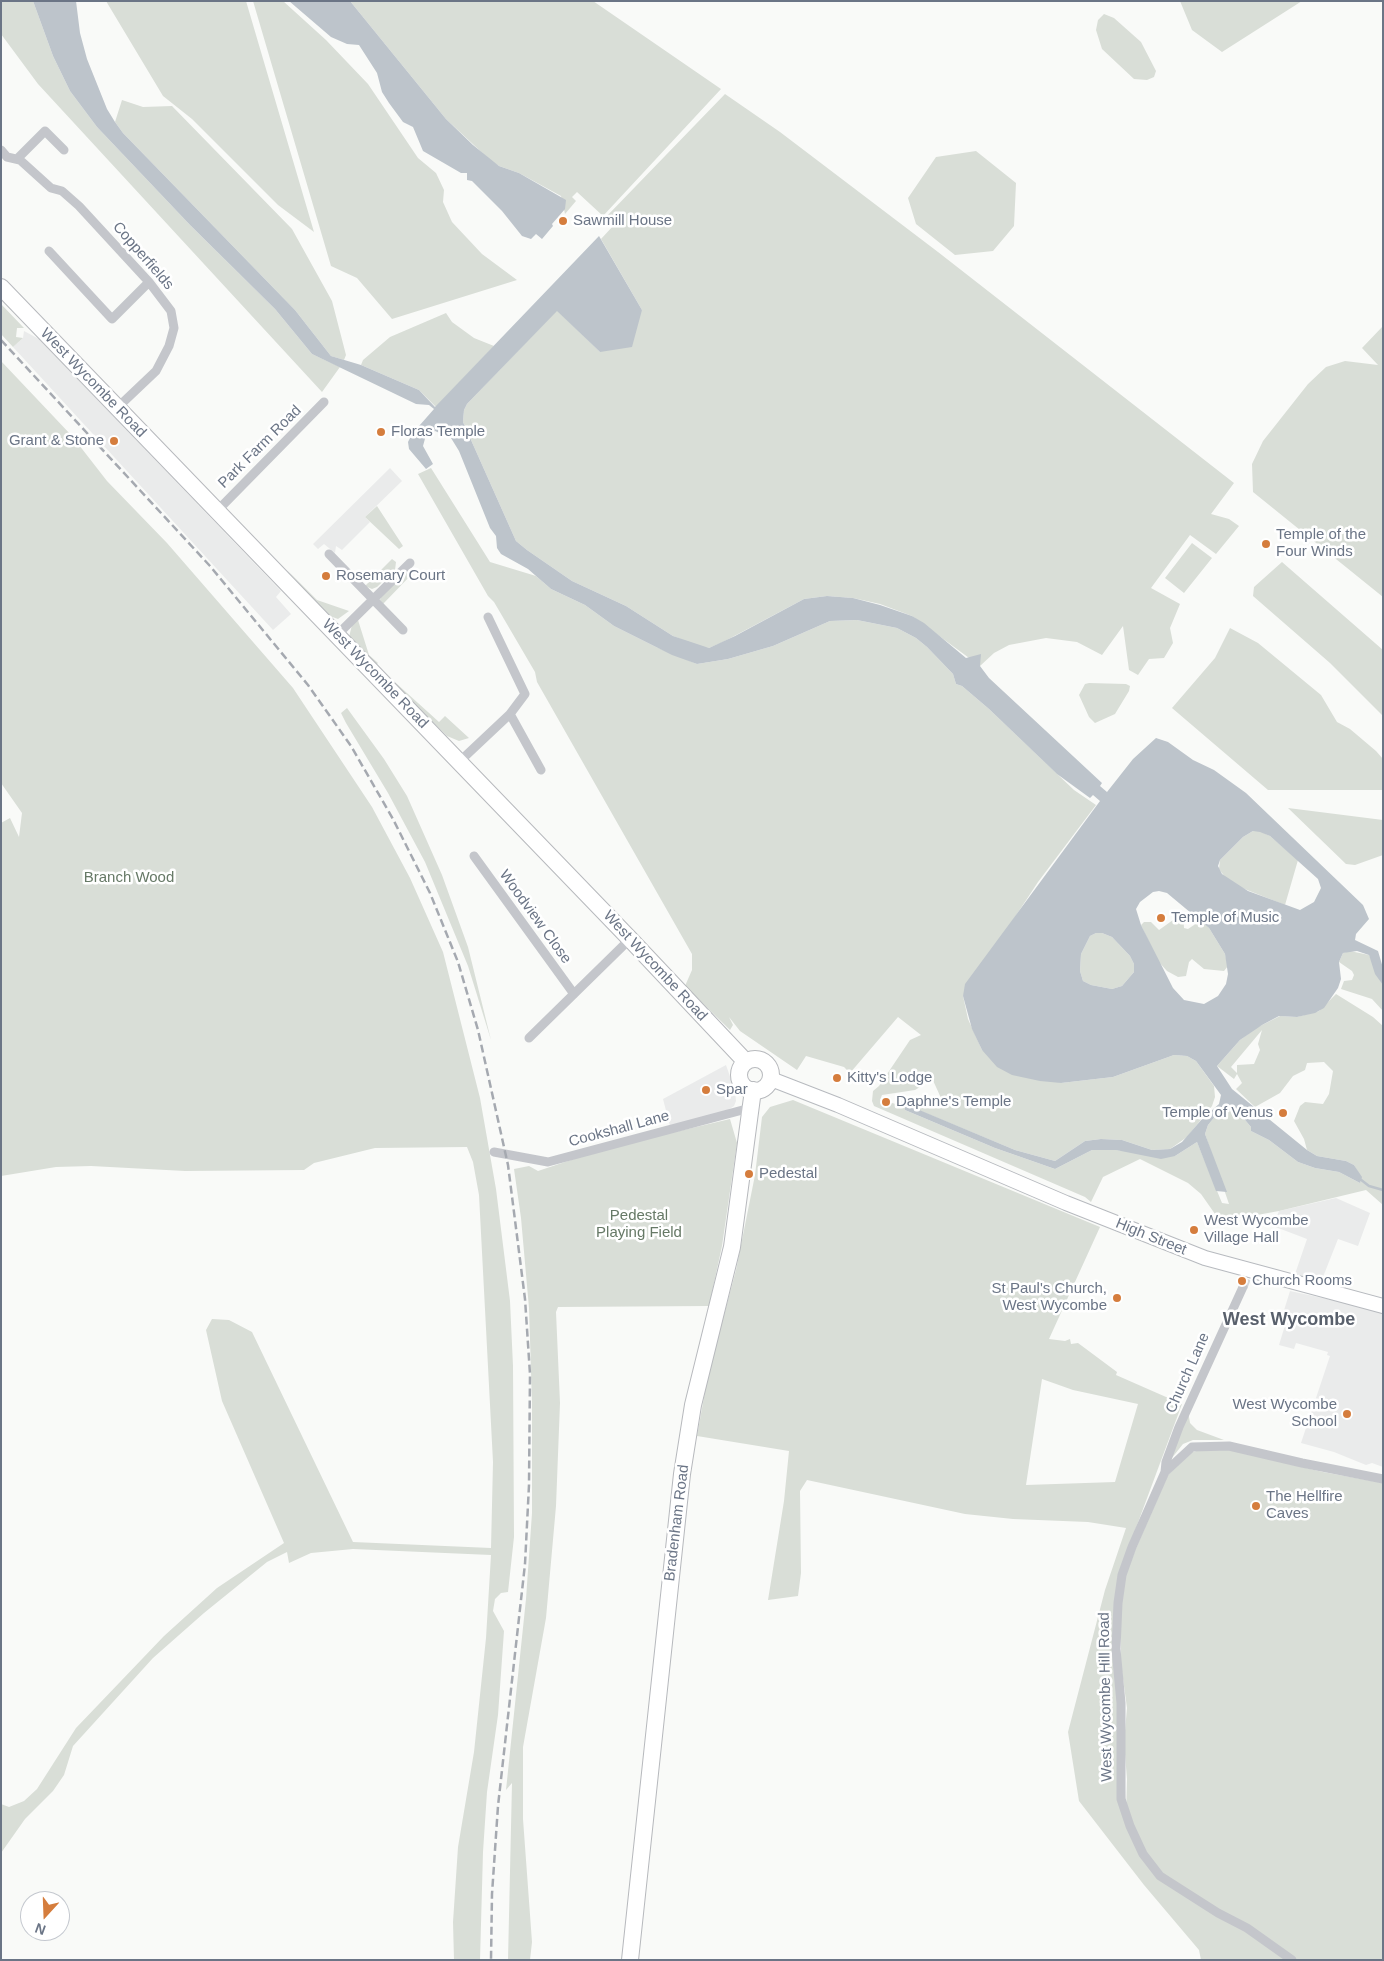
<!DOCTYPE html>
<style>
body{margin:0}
#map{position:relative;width:1384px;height:1961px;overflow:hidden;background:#f9faf8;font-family:Arial,sans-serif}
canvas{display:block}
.frame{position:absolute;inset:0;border:2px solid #6b7586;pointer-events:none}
.north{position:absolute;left:20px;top:1891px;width:50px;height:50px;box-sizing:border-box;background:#fff;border:1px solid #c4c8cf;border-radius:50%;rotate:200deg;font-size:14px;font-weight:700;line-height:20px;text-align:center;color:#6b7586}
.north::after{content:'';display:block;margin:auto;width:18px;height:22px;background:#d57d3d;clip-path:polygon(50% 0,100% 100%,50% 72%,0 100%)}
</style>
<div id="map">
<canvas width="1384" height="1961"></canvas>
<div class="frame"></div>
<div class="north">N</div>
</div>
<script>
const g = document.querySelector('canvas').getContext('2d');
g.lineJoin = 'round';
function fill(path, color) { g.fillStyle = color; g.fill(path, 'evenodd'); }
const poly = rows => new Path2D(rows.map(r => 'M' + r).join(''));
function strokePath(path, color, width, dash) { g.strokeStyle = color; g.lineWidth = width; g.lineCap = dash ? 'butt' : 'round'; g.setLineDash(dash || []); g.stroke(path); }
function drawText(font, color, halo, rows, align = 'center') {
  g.font = font + ' Arial,sans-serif'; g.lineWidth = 5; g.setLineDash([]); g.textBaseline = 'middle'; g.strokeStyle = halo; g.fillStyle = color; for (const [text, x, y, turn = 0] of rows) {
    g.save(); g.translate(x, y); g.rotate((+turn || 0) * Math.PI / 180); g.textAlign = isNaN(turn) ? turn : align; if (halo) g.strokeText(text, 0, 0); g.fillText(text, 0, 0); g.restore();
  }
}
const built = poly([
 [24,331,39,339,281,591,276,597,291,614,273,630,13,347,23,338],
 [390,468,402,481,365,517,370,522,342,550,336,546,335,553,324,544,318,549,313,544],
 [726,1065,735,1091,736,1101,734,1106,728,1110,670,1126,663,1099],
 [1336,1198,1370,1213,1358,1246,1338,1239,1321,1282,1294,1277,1307,1239,1273,1226,1279,1211],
 [1290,1291,1374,1309,1383,1313,1383,1467,1372,1463,1366,1465,1334,1452,1301,1443,1330,1356,1327,1355,1328,1352,1296,1343,1294,1349,1279,1345,1286,1322,1281,1320]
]);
const green = poly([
 [1,1,33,1,53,56,70,91,97,127,190,225,275,309,312,354,340,367,322,392,38,84,1,34],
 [106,1,246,1,314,232,278,205,192,119,163,96],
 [253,1,283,1,326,40,368,84,418,158,436,173,444,190,443,202,452,222,482,254,517,280,392,319,357,278,331,266],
 [350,1,593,1,721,89,603,216,577,192,572,197,576,201,565,214,561,196,519,173,499,166,491,161,446,119],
 [1180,1,1302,1,1222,52,1192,30],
 [1104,14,1114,18,1141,42,1156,71,1154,77,1147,80,1134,79,1102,49,1096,30,1098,20],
 [725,94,780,132,938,252,1234,483,1211,514,1229,519,1239,526,1216,554,1190,535,1151,588,1180,604,1170,628,1173,643,1164,658,1149,659,1138,675,1129,670,1123,626,1102,655,1077,642,1046,638,1009,645,994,653,980,666,912,616,880,604,853,598,827,596,804,599,723,642,709,648,701,647,673,636,626,606,572,581,527,550,516,541,463,422,464,410,467,404,557,310,600,352,642,310,601,239,613,226,605,218],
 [122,100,143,107,172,106,292,229,332,301,346,355,344,360,331,356,295,310,123,133,115,122],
 [976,151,1016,183,1014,226,993,251,955,255,916,224,908,198,936,157],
 [1,304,24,328,17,328,16,337,23,338,13,347,1,334],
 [446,313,452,322,474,338,494,346,436,407,419,390,361,365,363,360,390,337],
 [1383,326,1383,597,1253,492,1252,464,1263,441,1308,384,1326,367,1345,361,1378,365,1362,348],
 [1,361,72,436,107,481,167,543,293,688,372,807,410,878,443,952,480,1098,496,1189,510,1301,513,1366,514,1537,508,1592,501,1593,495,1599,493,1611,504,1631,498,1715,487,1792,483,1852,480,1960,454,1960,453,1922,458,1847,474,1752,486,1638,491,1555,353,1549,311,1553,289,1563,287,1552,267,1562,204,1613,153,1658,73,1746,64,1775,53,1791,25,1819,1,1853,1,1804,9,1807,24,1801,37,1789,76,1728,164,1636,217,1588,284,1543,222,1401,206,1330,212,1319,229,1320,252,1332,353,1542,491,1548,493,1462,479,1195,473,1162,467,1147,375,1148,314,1163,304,1170,185,1171,91,1166,56,1167,1,1176,1,823,10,818,19,837,22,813,1,783],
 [431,468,490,562,536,576,551,589,585,605,614,626,656,647,697,664,728,659,773,646,830,621,857,620,897,628,916,638,927,647,953,674,956,684,962,686,989,709,1074,790,1096,805,1038,882,963,996,968,1019,982,1050,1061,1083,1113,1077,1174,1055,1187,1056,1196,1061,1214,1086,1215,1097,1212,1106,1187,1137,1170,1149,1152,1150,1122,1140,1101,1139,1085,1141,1055,1161,1015,1150,906,1105,905,1110,995,1148,1055,1169,1092,1150,1116,1150,1175,1156,1197,1142,1222,1203,1229,1204,1205,1134,1208,1125,1217,1114,1223,1111,1232,1110,1240,1114,1251,1127,1251,1131,1269,1140,1298,1162,1315,1168,1339,1172,1360,1183,1361,1177,1354,1165,1346,1161,1317,1156,1307,1150,1304,1139,1294,1121,1300,1106,1305,1102,1323,1104,1329,1094,1333,1071,1324,1062,1307,1063,1305,1070,1293,1076,1280,1093,1255,1107,1236,1089,1242,1083,1237,1074,1234,1079,1217,1066,1240,1040,1256,1028,1280,1016,1297,1017,1319,1011,1336,994,1373,1017,1383,1026,1383,1205,1366,1190,1279,1211,1235,1219,1215,1214,1201,1194,1188,1183,1140,1159,1103,1177,1091,1202,1085,1197,874,1106,872,1101,873,1091,879,1086,910,1040,921,1035,898,1017,850,1073,844,1067,806,1056,797,1070,740,1031,729,1017,733,1025,730,1030,685,986,692,970,692,954,537,682,535,672,494,602,488,596,418,474],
 [1262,1030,1258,1044,1260,1050,1254,1064,1237,1065,1237,1073,1231,1067],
 [931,1076,941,1098,912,1098,896,1104,880,1100,882,1095,915,1090,925,1084],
 [377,506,403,546,399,549,365,517],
 [1192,543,1212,558,1184,593,1165,578],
 [392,559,396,562,395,570,377,587,372,589,365,586],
 [1282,562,1383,650,1383,716,1330,663,1253,596,1254,587],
 [287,570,317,600,349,611,338,619,327,615],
 [405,573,413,573,383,604,380,600,381,595],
 [358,620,369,655,378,663,376,665,439,722,445,716,469,738,459,741,447,736,355,646,349,637,352,625],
 [1230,628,1258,643,1321,695,1337,722,1350,729,1376,751,1383,759,1383,790,1268,790,1172,708,1215,658],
 [1089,683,1126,684,1130,686,1129,691,1115,714,1095,723,1089,717,1079,695,1085,684],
 [347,708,384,759,407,796,442,875,468,947,491,1040,468,966,425,862,388,793,346,723,341,713],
 [1288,808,1383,820,1383,855,1355,865,1346,864],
 [1253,831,1260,831,1270,836,1298,860,1285,905,1242,888,1225,877,1219,869,1220,860,1243,837],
 [1177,911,1183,913,1184,928,1188,929,1194,925,1199,918,1209,928,1225,954,1228,966,1224,971,1204,969,1192,959,1189,962,1186,976,1178,977,1167,971,1158,961,1141,925,1144,922,1151,922,1159,930,1173,920,1173,913],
 [1096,933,1102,933,1112,937,1130,956,1134,964,1134,972,1122,986,1112,989,1091,985,1083,981,1080,971,1081,954,1090,936],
 [1350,951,1369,955,1383,985,1383,1011,1372,999,1341,989,1344,981,1352,980,1354,975,1352,971,1339,962,1343,953],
 [793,1100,1100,1227,1049,1339,1065,1341,1070,1339,1071,1344,1078,1343,1117,1372,1116,1375,1182,1404,1117,1579,1126,1815,1127,1779,1124,1742,1127,1708,1121,1664,1121,1605,1126,1575,1136,1548,1168,1475,1192,1452,1205,1449,1229,1450,1323,1472,1383,1483,1383,1960,1201,1960,1199,1950,1144,1885,1079,1801,1068,1732,1105,1590,1126,1528,1088,1522,1013,1519,965,1514,807,1480,800,1491,801,1573,798,1596,768,1600,784,1501,789,1451,697,1436,708,1375,736,1270,755,1175,762,1117,770,1107],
 [1042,1379,1073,1390,1138,1404,1115,1482,1026,1485],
 [730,1119,737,1143,722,1246,709,1306,558,1307,556,1312,560,1403,556,1506,546,1618,523,1747,523,1819,532,1942,530,1960,508,1960,512,1783,506,1790,526,1599,532,1513,532,1403,529,1308,521,1218,514,1169,529,1166,538,1171,607,1148],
 [1188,1411,1190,1423,1197,1430,1224,1440,1193,1440,1183,1444,1171,1459]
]);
const water = poly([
 [33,1,76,1,80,33,87,59,107,109,115,122,123,133,295,310,331,356,361,365,419,390,435,407,599,236,642,310,632,347,600,352,557,311,467,404,464,410,463,422,516,541,527,550,572,581,626,606,673,636,709,648,735,636,804,599,827,596,853,598,880,605,912,616,924,623,966,658,981,654,980,666,989,678,1102,783,1100,786,1107,792,1133,759,1156,738,1168,742,1193,760,1214,770,1246,793,1363,905,1369,919,1356,934,1355,940,1378,951,1383,968,1383,985,1375,974,1369,955,1357,951,1343,953,1339,962,1341,979,1338,988,1324,1008,1315,1013,1297,1017,1279,1016,1262,1025,1240,1040,1217,1066,1232,1089,1307,1150,1317,1156,1346,1161,1354,1165,1362,1177,1360,1183,1339,1172,1315,1168,1298,1162,1269,1140,1251,1131,1251,1127,1240,1114,1232,1110,1223,1111,1217,1114,1208,1125,1205,1134,1227,1192,1216,1191,1197,1142,1175,1156,1161,1159,1116,1150,1092,1150,1055,1169,995,1148,905,1110,905,1104,1015,1150,1055,1161,1085,1141,1101,1139,1122,1140,1152,1150,1170,1149,1182,1142,1202,1119,1219,1104,1221,1095,1196,1061,1187,1056,1174,1055,1113,1077,1061,1083,1040,1081,1012,1075,997,1067,982,1050,972,1029,963,996,965,984,1100,801,1093,795,1090,798,1057,774,989,709,962,686,956,684,953,674,927,647,916,638,897,628,857,620,830,621,773,646,728,659,697,664,672,655,614,626,585,605,551,589,528,569,501,554,497,548,496,536,490,528,459,451,451,438,435,431,426,435,423,446,433,464,426,469,409,449,408,442,412,434,434,409,429,405,416,404,312,354,275,309,190,225,97,127,70,91,53,56],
 [1253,831,1260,832,1270,836,1318,879,1321,888,1314,902,1300,910,1248,891,1222,874,1218,866,1220,860,1243,837],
 [1159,891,1167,893,1209,928,1225,954,1228,974,1226,984,1218,996,1204,1004,1184,1000,1173,988,1141,925,1136,909,1140,902,1153,892],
 [1096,933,1102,933,1112,937,1130,956,1134,964,1134,972,1122,986,1112,989,1091,985,1083,981,1080,971,1081,954,1090,936],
 [289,1,350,1,446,119,473,145,499,166,519,173,566,200,565,209,552,224,553,226,542,239,536,234,531,239,522,236,502,211,472,181,467,180,467,173,461,173,423,151,413,127,403,122,389,103,382,92,377,73,359,45,347,44,331,37]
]);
const stream = poly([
 [1360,1179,1369,1186,1383,1190]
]);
const streetTunnel = poly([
 [1243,1287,1247,1277]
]);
const street = poly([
 [1,150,7,157,20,160,51,188,62,191,79,206,149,282,171,311,174,328,169,346,156,371,117,408],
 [17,159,45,131,64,150],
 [49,251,112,319,149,282],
 [217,511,324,402],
 [329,554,403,630],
 [337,635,410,563],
 [510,714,541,770],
 [459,762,510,714,525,694,488,617],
 [474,856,574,994],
 [529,1038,630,939],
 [494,1152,548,1162,750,1108],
 [1165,1472,1166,1462,1179,1427,1243,1287],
 [1292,1960,1247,1928,1218,1913,1160,1876,1143,1854,1130,1826,1121,1799,1121,1703,1116,1649,1118,1603,1122,1575,1132,1547,1165,1472,1192,1447,1229,1446,1302,1463,1383,1479]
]);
const primary = poly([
 [771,1079,838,1105,1066,1203,1205,1258,1383,1306]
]);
const highway = poly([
 [1,287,630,939,746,1062],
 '739 1075a16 16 0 1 1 32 0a16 16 0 1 1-32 0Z',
 [630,1960,682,1474,693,1405,732,1247,753,1090]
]);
const rail = poly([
 [1,340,210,566,308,685,351,746,393,819,430,893,458,962,478,1030,508,1165,525,1299,530,1374,529,1485,525,1564,498,1806,492,1894,491,1960]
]);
const markers = [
 [563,221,5,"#d57d3d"],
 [381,432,5,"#d57d3d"],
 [114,441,5,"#d57d3d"],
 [1266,544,5,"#d57d3d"],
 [326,576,5,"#d57d3d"],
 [1161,918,5,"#d57d3d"],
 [837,1078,5,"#d57d3d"],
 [706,1090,5,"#d57d3d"],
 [886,1102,5,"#d57d3d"],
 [1283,1113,5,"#d57d3d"],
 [749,1174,5,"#d57d3d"],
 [1194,1230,5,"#d57d3d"],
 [1242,1281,5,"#d57d3d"],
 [1117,1298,5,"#d57d3d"],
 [1347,1414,5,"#d57d3d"],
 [1256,1506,5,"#d57d3d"]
];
const poiNames = [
 ["Sawmill House",573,221],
 ["Floras Temple",391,432],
 ["Grant & Stone",104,441,"right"],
 ["Temple of the",1276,535],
 ["Four Winds",1276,552],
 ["Rosemary Court",336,576],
 ["Temple of Music",1171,918],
 ["Kitty's Lodge",847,1078],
 ["Spar",716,1090],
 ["Daphne's Temple",896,1102],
 ["Temple of Venus",1273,1113,"right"],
 ["Pedestal",759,1174],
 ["West Wycombe",1204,1221],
 ["Village Hall",1204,1238],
 ["Church Rooms",1252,1281],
 ["St Paul's Church,",1107,1289,"right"],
 ["West Wycombe",1107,1306,"right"],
 ["West Wycombe",1337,1405,"right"],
 ["School",1337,1422,"right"],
 ["The Hellfire",1266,1497],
 ["Caves",1266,1514]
];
const streetNames = [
 ["Copperfields",143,256,49],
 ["West Wycombe Road",93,383,46],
 ["Park Farm Road",260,447,-45],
 ["West Wycombe Road",375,674,46],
 ["Woodview Close",535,917,54],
 ["West Wycombe Road",655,966,47],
 ["Cookshall Lane",619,1129,-15],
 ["High Street",1151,1237,22],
 ["Church Lane",1188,1373,-66],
 ["Bradenham Road",677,1523,-83],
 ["West Wycombe Hill Road",1106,1697,-91]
];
const parkNames = [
 ["Branch Wood",129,878],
 ["Pedestal",639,1216],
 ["Playing Field",639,1233]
];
const quarterNames = [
 ["West Wycombe",1289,1320]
];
fill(built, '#eaebeb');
fill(green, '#d9ded7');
fill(water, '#bdc4cb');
strokePath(stream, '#bdc4cb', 2.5);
strokePath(streetTunnel, '#d6d9dc', 9, [9, 4.5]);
strokePath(primary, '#b7babf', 16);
strokePath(highway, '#b7b9bd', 18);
strokePath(street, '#c4c6cb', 9);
strokePath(primary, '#fff', 14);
strokePath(highway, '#fff', 16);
strokePath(rail, '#a5a9b0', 2.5, [8, 4]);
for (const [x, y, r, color] of markers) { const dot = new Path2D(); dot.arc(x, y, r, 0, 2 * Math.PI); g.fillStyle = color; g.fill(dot); strokePath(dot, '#fff', 2); }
drawText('15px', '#6b7586', '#fff', poiNames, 'left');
drawText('15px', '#6b7586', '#fff', streetNames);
drawText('15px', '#667966', '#fff', parkNames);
drawText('bold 18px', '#59606c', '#fff', quarterNames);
</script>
